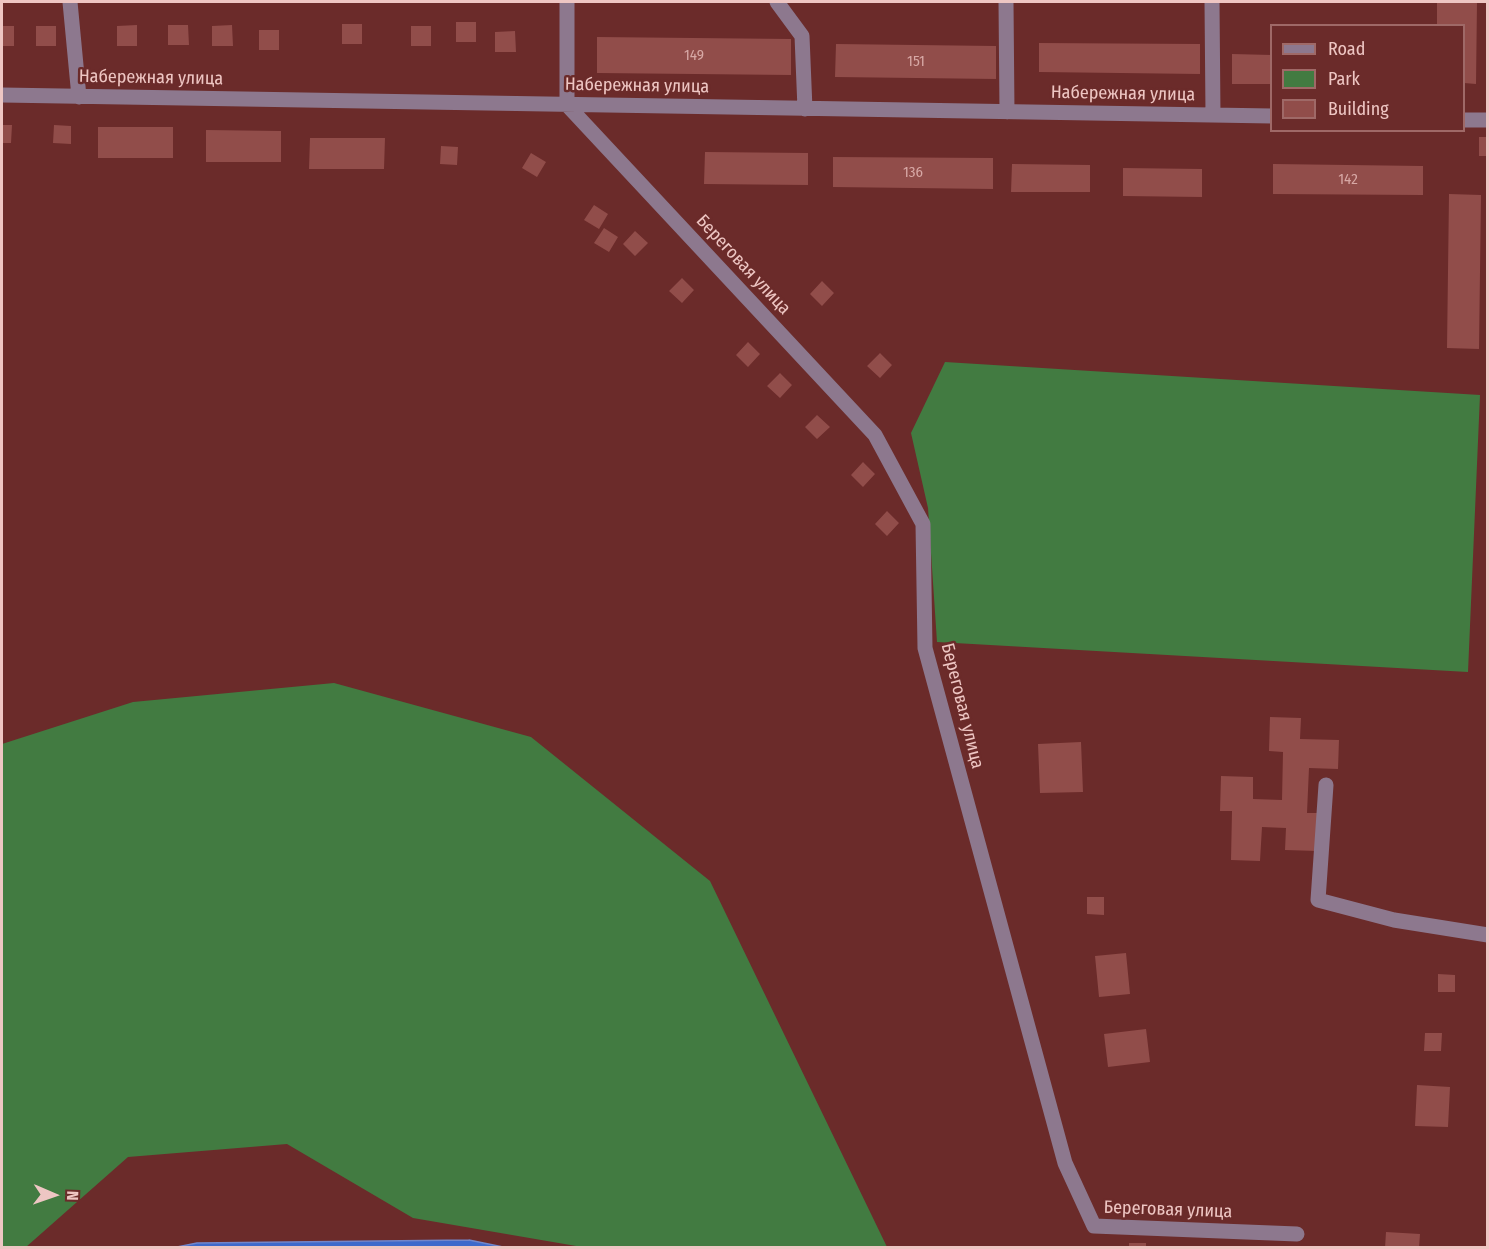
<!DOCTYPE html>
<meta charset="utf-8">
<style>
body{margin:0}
#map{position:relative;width:1489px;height:1249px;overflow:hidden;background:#6b2b2a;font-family:"Fira Sans Condensed",sans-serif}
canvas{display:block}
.frame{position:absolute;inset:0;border:3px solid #eec6c3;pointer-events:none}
.legend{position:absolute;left:1270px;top:24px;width:195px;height:108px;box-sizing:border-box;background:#6b2b2a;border:2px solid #9f6967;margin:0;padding:8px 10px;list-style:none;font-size:18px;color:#eec6c3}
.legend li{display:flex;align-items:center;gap:12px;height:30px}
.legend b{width:30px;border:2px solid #9f6967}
.north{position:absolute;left:24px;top:1165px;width:60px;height:60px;-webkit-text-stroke:4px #6b2b2a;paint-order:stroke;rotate:92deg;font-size:16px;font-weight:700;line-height:24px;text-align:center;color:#eec6c3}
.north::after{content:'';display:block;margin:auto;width:21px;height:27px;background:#eec6c3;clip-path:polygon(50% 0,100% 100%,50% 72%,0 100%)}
</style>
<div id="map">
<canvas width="1489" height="1249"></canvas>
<div class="frame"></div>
<ul class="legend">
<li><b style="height:8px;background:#8d788e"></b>Road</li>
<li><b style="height:16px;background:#427b41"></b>Park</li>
<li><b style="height:16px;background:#914d4a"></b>Building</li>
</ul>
<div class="north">N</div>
</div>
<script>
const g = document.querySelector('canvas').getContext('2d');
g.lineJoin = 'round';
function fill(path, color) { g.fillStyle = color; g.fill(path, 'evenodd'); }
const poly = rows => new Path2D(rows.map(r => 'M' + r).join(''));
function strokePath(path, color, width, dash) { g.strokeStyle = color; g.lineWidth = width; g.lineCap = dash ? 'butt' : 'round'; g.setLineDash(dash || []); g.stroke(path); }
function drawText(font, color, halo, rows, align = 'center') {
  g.font = font + ' "Fira Sans Condensed",sans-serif'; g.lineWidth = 5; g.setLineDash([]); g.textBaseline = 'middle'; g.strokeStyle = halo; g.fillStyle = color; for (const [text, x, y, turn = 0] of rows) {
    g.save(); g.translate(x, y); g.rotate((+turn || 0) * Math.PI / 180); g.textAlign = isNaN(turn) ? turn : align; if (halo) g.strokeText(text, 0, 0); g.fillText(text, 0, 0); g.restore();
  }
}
const green = poly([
 [945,362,1480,395,1468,672,937,642,928,508,911,433],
 [334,683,531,737,710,881,887,1247,582,1247,413,1218,287,1144,128,1157,26,1247,2,1247,2,744,133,702]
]);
const water = poly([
 [469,1240,503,1247,177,1247,197,1243,469,1240]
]);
const building = poly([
 [1437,2,1477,2,1476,84,1464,83,1464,26,1437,26],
 [456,22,476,22,476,42,456,42],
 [342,24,362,24,362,44,342,44],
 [137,25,137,46,117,46,117,26],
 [168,25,188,25,189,45,168,45],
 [232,25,233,46,212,46,212,26],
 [2,26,14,26,14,46,2,46],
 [36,26,56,26,56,46,36,46],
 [411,26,431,26,431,46,411,46],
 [259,30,279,30,279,50,259,50],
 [515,31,516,52,495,52,495,32],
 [597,37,791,39,791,75,597,73],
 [1039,43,1200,44,1200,74,1039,72],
 [836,44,996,46,996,79,835,77],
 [1232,54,1272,55,1272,84,1232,84],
 [2,125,12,125,11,143,2,143],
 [54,125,71,126,71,144,53,143],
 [98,127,173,127,173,158,98,158],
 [206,130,281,131,281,162,206,162],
 [1479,137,1488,137,1488,156,1479,156],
 [310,138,385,138,384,169,309,169],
 [441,146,458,147,457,165,440,164],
 [705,152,808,153,808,185,704,184],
 [531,153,546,162,537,177,522,168],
 [833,157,993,158,993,189,833,187],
 [1012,164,1090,165,1090,192,1011,192],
 [1273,164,1423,166,1423,195,1273,194],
 [1123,168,1202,169,1202,197,1123,196],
 [1449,194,1481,195,1479,349,1447,348],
 [594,205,608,214,599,229,584,220],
 [604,228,618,237,609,252,594,243],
 [635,231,648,243,635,256,623,244],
 [682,278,694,290,682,303,669,291],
 [822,281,834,293,822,306,810,294],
 [748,342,760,354,748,367,736,355],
 [880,353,892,365,880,378,867,366],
 [780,373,792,385,780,398,767,386],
 [817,415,830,427,817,439,805,427],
 [863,462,875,474,863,487,851,475],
 [887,511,899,523,887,536,875,524],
 [1270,717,1301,718,1300,739,1339,740,1338,769,1309,768,1307,813,1319,813,1318,851,1285,850,1286,828,1262,827,1260,861,1231,860,1232,811,1220,811,1221,776,1253,777,1253,799,1282,800,1283,752,1269,751],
 [1081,742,1083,792,1040,793,1038,744],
 [1087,897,1104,897,1104,915,1087,914],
 [1126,953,1130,994,1099,997,1095,956],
 [1438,974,1455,975,1455,992,1438,992],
 [1146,1029,1150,1062,1108,1067,1104,1034],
 [1425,1033,1442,1033,1441,1051,1424,1051],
 [1417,1085,1450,1087,1448,1127,1415,1126],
 [1386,1232,1420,1234,1419,1248,1385,1248],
 [1129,1243,1146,1243,1146,1248,1129,1248]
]);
const minor = poly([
 [70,2,79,97],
 [567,2,567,105,875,435,923,524,925,648,1065,1163,1094,1226,1297,1234],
 [777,2,802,36,805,109],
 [1006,2,1007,112],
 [1212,2,1213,115],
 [2,95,1272,116],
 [1464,120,1488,120],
 [1326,785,1318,900,1394,920,1488,935]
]);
const numberNames = [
 ["149",694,56],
 ["151",916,62],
 ["136",913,173],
 ["142",1348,180]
];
const streetNames = [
 ["Набережная улица",151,78,1],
 ["Набережная улица",637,86,1],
 ["Набережная улица",1123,94,1],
 ["Береговая улица",743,265,47],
 ["Береговая улица",962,706,76],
 ["Береговая улица",1168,1210,2]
];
fill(green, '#427b41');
fill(water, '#3d6acb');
strokePath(water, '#7286c9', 1.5);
fill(building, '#914d4a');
strokePath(minor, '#8d788e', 15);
drawText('15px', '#d7a8a5', null, numberNames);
drawText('18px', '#eec6c3', '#6b2b2a', streetNames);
</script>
